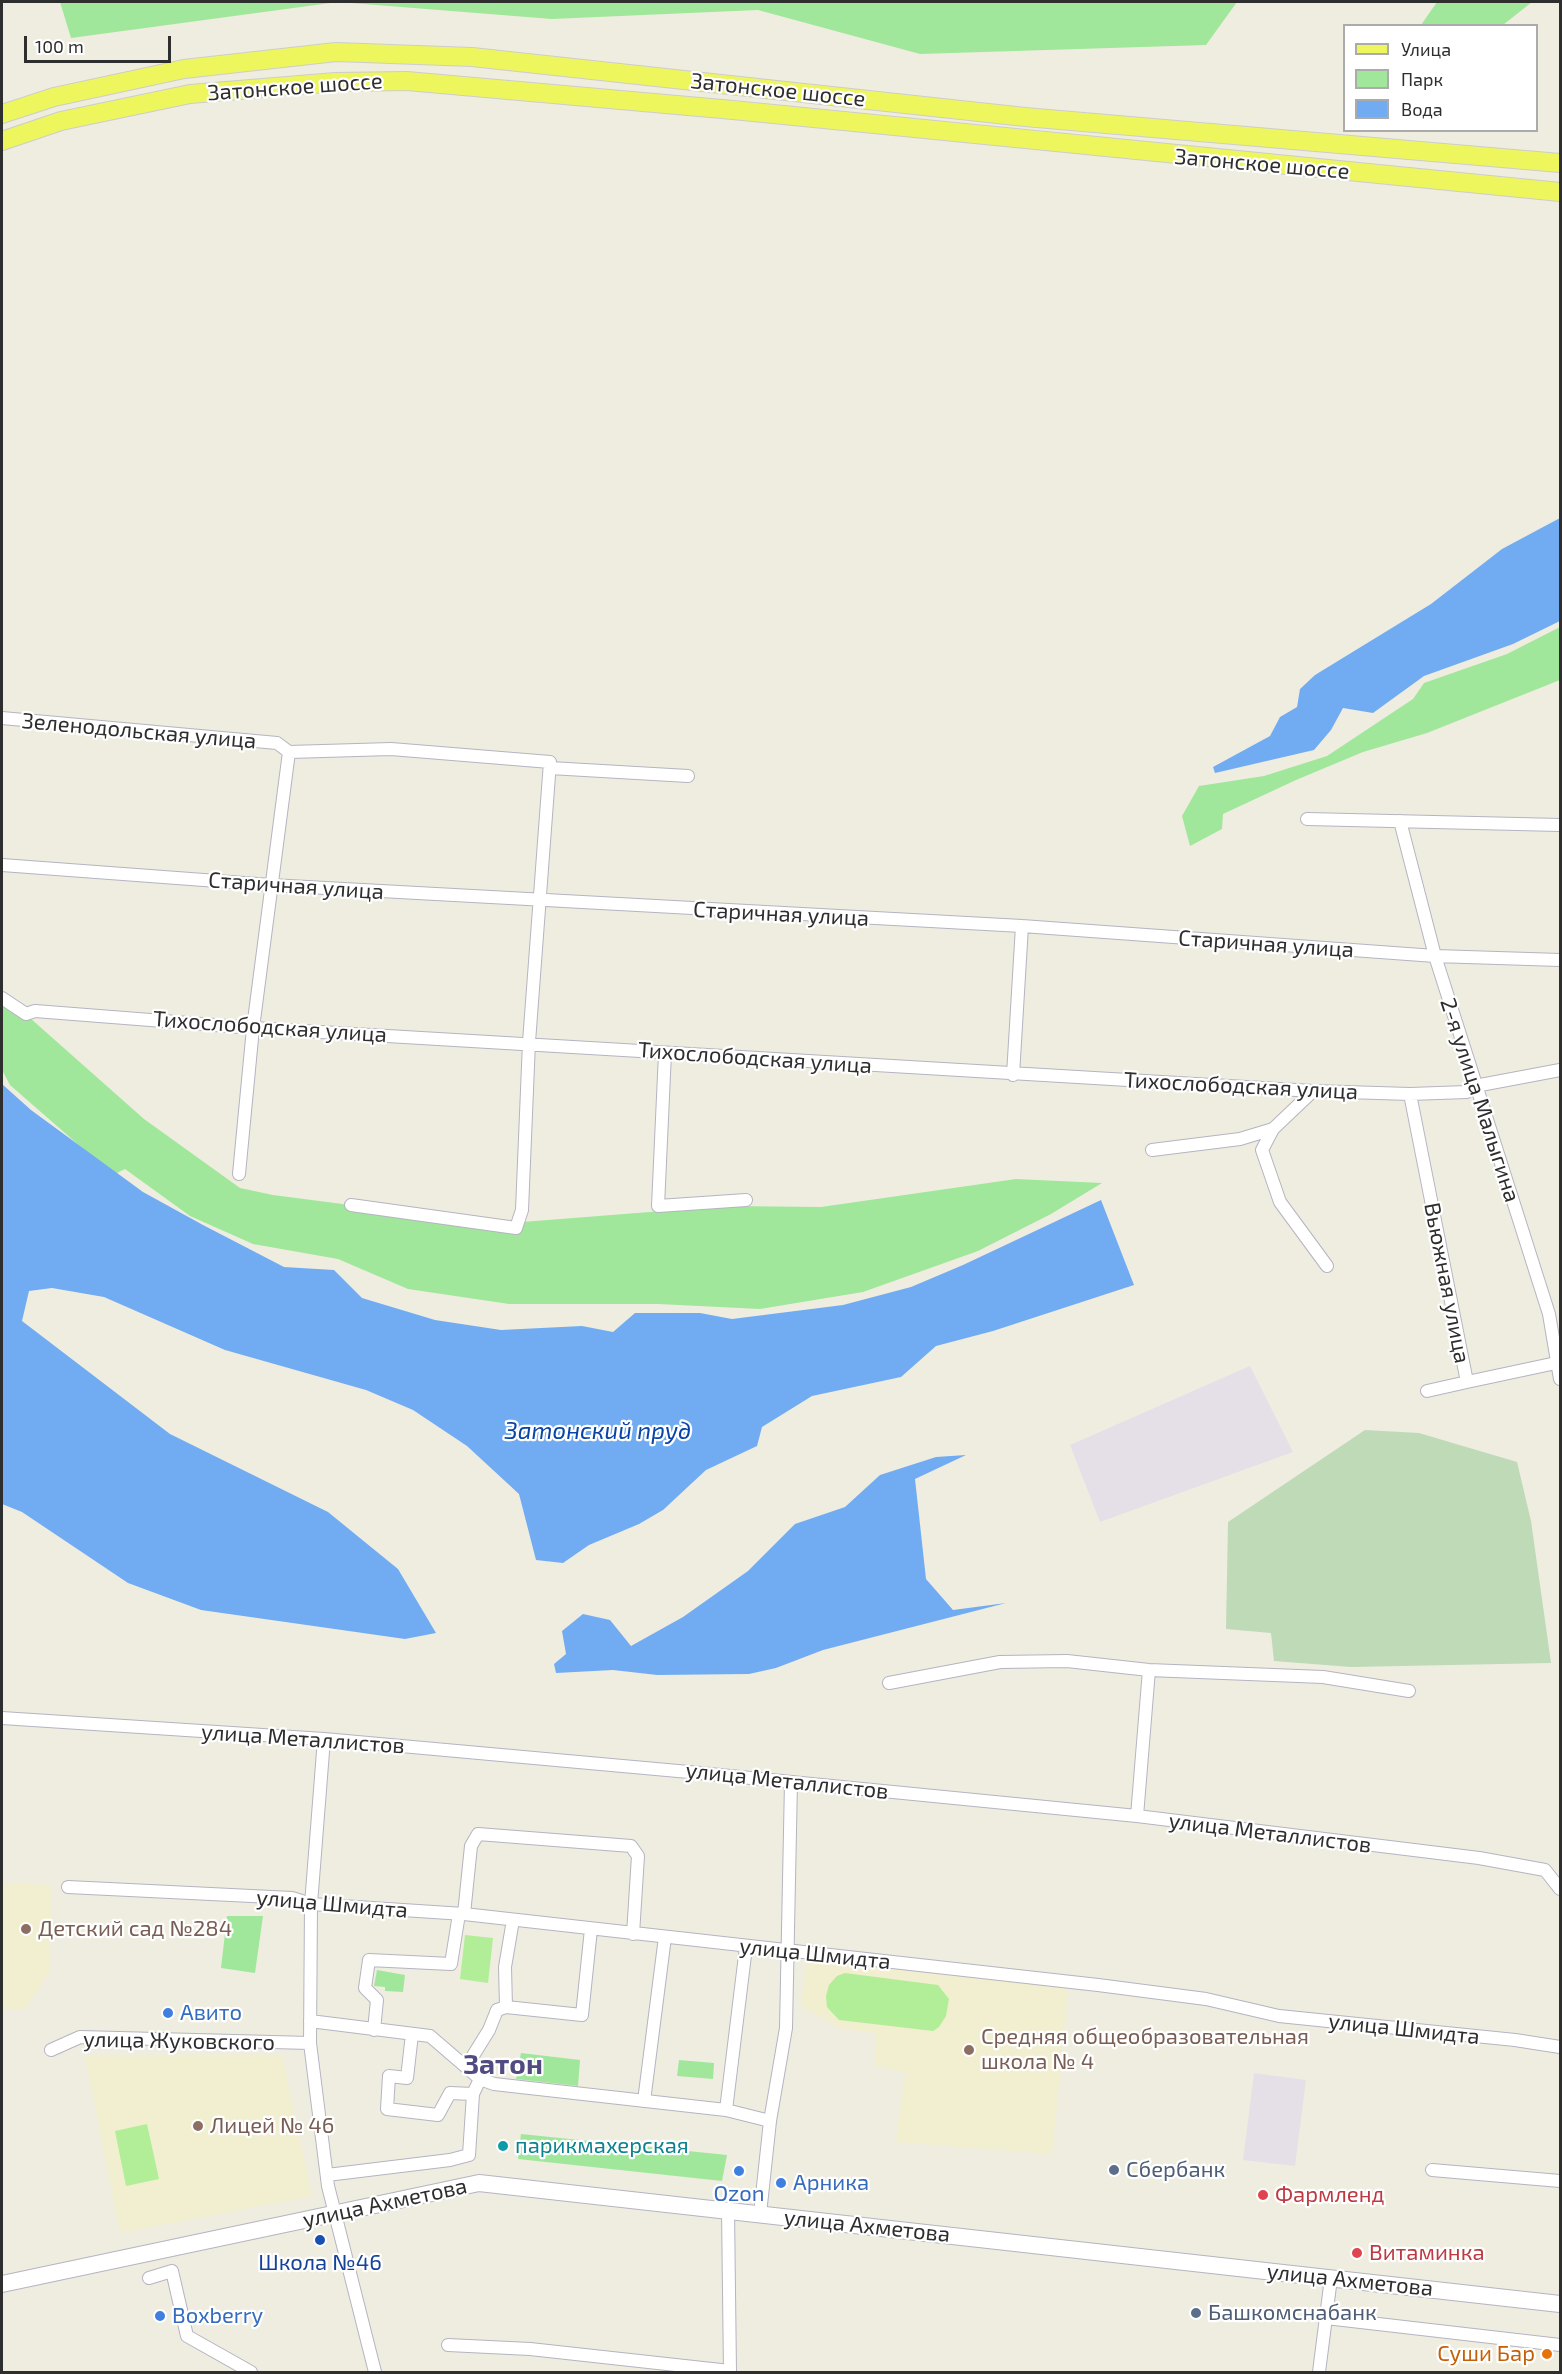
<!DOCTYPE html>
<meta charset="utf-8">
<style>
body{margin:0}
#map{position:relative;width:1562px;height:2374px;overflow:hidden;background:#efede0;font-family:"Exo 2",sans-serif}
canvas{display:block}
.frame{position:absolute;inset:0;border:3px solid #2e2e2e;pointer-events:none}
.legend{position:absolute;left:1343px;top:24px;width:195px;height:108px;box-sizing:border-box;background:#fff;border:2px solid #ababab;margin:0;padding:8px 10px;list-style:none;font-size:18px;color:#2e2e2e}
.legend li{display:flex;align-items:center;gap:12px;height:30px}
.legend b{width:30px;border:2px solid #ababab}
.scale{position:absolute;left:24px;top:36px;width:147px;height:27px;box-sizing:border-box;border:3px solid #2e2e2e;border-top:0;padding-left:8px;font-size:18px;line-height:21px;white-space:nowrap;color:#2e2e2e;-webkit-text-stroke:4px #fff;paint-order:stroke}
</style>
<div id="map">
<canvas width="1562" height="2374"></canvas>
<div class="frame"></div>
<ul class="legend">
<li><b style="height:8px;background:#eef65e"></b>Улица</li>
<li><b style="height:16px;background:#a0e79b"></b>Парк</li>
<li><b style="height:16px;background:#71acf3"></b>Вода</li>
</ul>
<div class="scale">100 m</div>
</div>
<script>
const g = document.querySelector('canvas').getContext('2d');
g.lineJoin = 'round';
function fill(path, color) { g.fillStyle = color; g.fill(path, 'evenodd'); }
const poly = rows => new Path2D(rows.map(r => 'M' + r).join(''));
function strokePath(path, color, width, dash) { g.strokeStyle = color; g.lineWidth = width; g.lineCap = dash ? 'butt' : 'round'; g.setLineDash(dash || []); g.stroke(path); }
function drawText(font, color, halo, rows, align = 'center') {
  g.font = font + ' "Exo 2",sans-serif'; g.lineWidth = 4.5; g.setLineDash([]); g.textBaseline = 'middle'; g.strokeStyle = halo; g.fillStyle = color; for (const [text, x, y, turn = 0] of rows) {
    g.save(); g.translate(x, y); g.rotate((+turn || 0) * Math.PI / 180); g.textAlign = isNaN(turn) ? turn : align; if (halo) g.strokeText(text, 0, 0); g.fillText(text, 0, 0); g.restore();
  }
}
const industrial = poly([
 [1250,1366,1293,1452,1100,1522,1070,1445],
 [1254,2073,1306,2080,1295,2166,1243,2160]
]);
const education = poly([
 [2,1883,52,1885,49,1972,25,2010,2,2009],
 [806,1959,1069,1986,1052,2154,896,2142,905,2072,875,2066,876,2033,842,2029,801,2007],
 [282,2055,312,2196,120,2233,85,2056]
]);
const green = poly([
 [60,2,1237,2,1206,45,920,54,758,10,552,19,338,2,71,38],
 [1437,2,1532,2,1503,25,1421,25],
 [1560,627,1560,680,1427,733,1363,752,1296,780,1223,814,1222,829,1190,846,1182,816,1199,786,1264,776,1327,756,1413,699,1424,683,1507,654],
 [2,1005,21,1010,144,1119,240,1188,273,1195,497,1224,726,1206,821,1207,1016,1179,1102,1183,1051,1214,978,1251,863,1292,760,1309,658,1304,509,1304,408,1289,338,1259,253,1244,190,1216,125,1169,113,1175,10,1085,2,1070],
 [227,1916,263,1916,255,1973,221,1968],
 [377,1970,405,1975,403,1992,385,1991,385,1987,374,1986],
 [521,2053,580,2060,578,2086,516,2079],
 [679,2060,714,2063,713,2079,677,2076],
 [521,2134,727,2155,722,2181,518,2159]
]);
const cemetery = poly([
 [1365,1430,1419,1433,1517,1462,1531,1521,1551,1663,1351,1667,1274,1661,1271,1633,1226,1629,1228,1522]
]);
const pitch = poly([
 [465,1935,493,1938,488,1983,460,1979],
 [845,1973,938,1985,949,1999,946,2016,939,2027,933,2031,839,2020,827,2007,826,1996,829,1985,837,1976],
 [147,2124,159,2179,126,2186,115,2131]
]);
const water = poly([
 [1560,518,1560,621,1513,644,1424,676,1373,713,1343,708,1331,730,1314,750,1215,773,1213,767,1270,736,1280,717,1297,707,1300,689,1315,675,1431,604,1502,549],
 [2,1084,31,1110,143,1192,203,1225,284,1267,334,1270,362,1298,435,1320,501,1330,582,1326,613,1332,635,1313,700,1313,732,1319,843,1305,911,1287,963,1265,1101,1200,1134,1285,993,1331,936,1346,901,1377,812,1396,762,1427,757,1446,706,1470,663,1510,639,1524,589,1545,563,1563,536,1560,519,1494,467,1446,413,1410,366,1390,225,1350,104,1297,52,1288,29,1291,22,1321,170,1434,328,1512,398,1569,436,1633,405,1639,201,1610,128,1583,22,1512,2,1504],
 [966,1455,915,1479,926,1579,953,1610,1006,1603,823,1650,776,1668,749,1674,657,1675,613,1670,556,1673,554,1664,566,1654,562,1631,583,1614,610,1620,631,1646,683,1617,748,1571,795,1524,845,1507,880,1475,936,1457]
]);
const minor = poly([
 [2,718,277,743,289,752,253,1028,239,1174],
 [289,752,391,749,550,762,529,1042,522,1210,516,1228,351,1205],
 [550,768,688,776],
 [1307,819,1560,825],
 [1400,821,1435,956,1549,1314,1560,1379],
 [2,865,271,885,1022,926,1435,956,1560,960],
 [2,998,26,1014,35,1011,253,1028,1313,1091,1410,1094,1467,1092,1475,1086,1560,1070],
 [665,1053,658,1206,746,1200],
 [1013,1075,1022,926],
 [1410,1094,1467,1382,1556,1363],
 [1273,1129,1262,1150,1280,1202,1327,1266],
 [1152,1150,1240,1139,1273,1129,1313,1091],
 [1427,1391,1467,1382],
 [889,1683,1000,1662,1067,1661,1149,1670,1323,1677,1409,1691],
 [2,1718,324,1739,700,1773,1137,1816,1479,1858,1545,1870,1560,1889],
 [324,1739,311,1904,310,2043,328,2186,375,2372],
 [1137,1816,1149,1670],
 [68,1887,292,1898,311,1904,464,1914,1098,1985,1206,1999,1279,2016,1515,2040,1560,2047],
 [464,1914,471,1846,478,1834,631,1846,638,1856,633,1934],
 [513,1920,505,1967,506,2007,582,2015,591,1929],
 [310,2021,430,2036,480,2079,494,2084,726,2110,746,1947],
 [374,2030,377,2000,365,1988,369,1960,451,1964,459,1914],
 [412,2034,407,2078,389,2076,387,2109,438,2115,450,2093,473,2094],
 [51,2050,80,2037,310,2043],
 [466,2067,489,2030,497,2010,506,2007],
 [644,2101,665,1937],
 [726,2110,770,2121],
 [1432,2170,1560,2181],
 [327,2175,450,2160,469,2155,473,2094,480,2079],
 [728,2210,730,2372],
 [760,2214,770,2121,786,2028,791,1782],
 [149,2278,172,2271,187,2336,251,2372],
 [1326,2318,1560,2345],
 [448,2345,530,2349,730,2371],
 [1319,2372,1331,2278]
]);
const secondary = poly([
 [2,2284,479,2183,1560,2304]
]);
const primary = poly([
 [2,114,54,97,184,69,336,52,472,57,1025,117,1560,163],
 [2,141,61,121,190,94,336,82,407,81,733,110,1560,192]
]);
const markers = [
 [26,1929,6,"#8d6e63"],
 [168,2013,6,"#3f7fe0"],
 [969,2050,6,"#8d6e63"],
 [198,2126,6,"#8d6e63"],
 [503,2146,6,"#0f9aa8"],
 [1114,2170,6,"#5c6f8a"],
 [739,2171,6,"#3f7fe0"],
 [781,2183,6,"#3f7fe0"],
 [1263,2195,6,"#e0444e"],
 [320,2240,6,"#1a4fb4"],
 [1357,2253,6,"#e0444e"],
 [1196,2313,6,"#5c6f8a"],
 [160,2316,6,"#3f7fe0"],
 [1547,2354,6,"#e8710a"]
];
const streetNames = [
 ["Затонское шоссе",295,87,-4],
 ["Затонское шоссе",778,90,6],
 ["Затонское шоссе",1262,164,5],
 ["Зеленодольская улица",139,731,5],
 ["Старичная улица",296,886,4],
 ["Старичная улица",781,914,3],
 ["Старичная улица",1266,944,4],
 ["Тихослободская улица",270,1027,4],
 ["Тихослободская улица",755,1058,4],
 ["Тихослободская улица",1241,1086,3],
 ["2-я улица Малыгина",1480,1100,72],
 ["Вьюжная улица",1447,1283,79],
 ["улица Металлистов",303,1739,4],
 ["улица Металлистов",787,1781,6],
 ["улица Металлистов",1270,1833,7],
 ["улица Шмидта",332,1904,5],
 ["улица Шмидта",815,1954,6],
 ["улица Шмидта",1404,2029,6],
 ["улица Жуковского",179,2041,1],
 ["улица Ахметова",385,2203,-12],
 ["улица Ахметова",867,2226,6],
 ["улица Ахметова",1350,2280,6]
];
const educationNames = [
 ["Детский сад №284",38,1929],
 ["Средняя общеобразовательная",981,2037],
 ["школа № 4",981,2062],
 ["Лицей № 46",210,2126]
];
const shopNames = [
 ["Авито",180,2013],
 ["Арника",793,2183],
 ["Ozon",739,2194,"center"],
 ["Boxberry",172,2316]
];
const cultureNames = [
 ["парикмахерская",515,2146]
];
const serviceNames = [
 ["Сбербанк",1126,2170],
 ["Башкомснабанк",1208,2313]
];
const healthNames = [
 ["Фармленд",1275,2195],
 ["Витаминка",1369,2253]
];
const transitNames = [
 ["Школа №46",320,2263]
];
const foodNames = [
 ["Суши Бар",1535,2354]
];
const waterNames = [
 ["Затонский пруд",598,1431]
];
const districtNames = [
 ["Затон",503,2065]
];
fill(industrial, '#e5e0e8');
fill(education, '#f1efd0');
fill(green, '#a0e79b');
fill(cemetery, '#bedab7');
fill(pitch, '#b1ee97');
fill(water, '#71acf3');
strokePath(minor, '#b5b4c1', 14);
strokePath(secondary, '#b5b4c1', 18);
strokePath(primary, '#cdcdcd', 20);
strokePath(minor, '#fff', 12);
strokePath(secondary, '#fff', 16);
strokePath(primary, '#eef65e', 18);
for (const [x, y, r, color] of markers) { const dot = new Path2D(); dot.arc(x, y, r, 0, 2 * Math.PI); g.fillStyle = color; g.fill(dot); strokePath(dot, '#fff', 2); }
drawText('22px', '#2e2e2e', '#fff', streetNames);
drawText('22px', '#785e54', '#fff', educationNames, 'left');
drawText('22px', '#366cbe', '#fff', shopNames, 'left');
drawText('22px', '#0d838f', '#fff', cultureNames, 'left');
drawText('22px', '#4e5e75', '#fff', serviceNames, 'left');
drawText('22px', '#be3a42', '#fff', healthNames, 'left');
drawText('22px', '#164399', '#fff', transitNames);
drawText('22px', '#c56008', '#fff', foodNames, 'right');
drawText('italic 24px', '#0944a6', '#fff', waterNames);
drawText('bold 28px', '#514b81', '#fff', districtNames);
</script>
